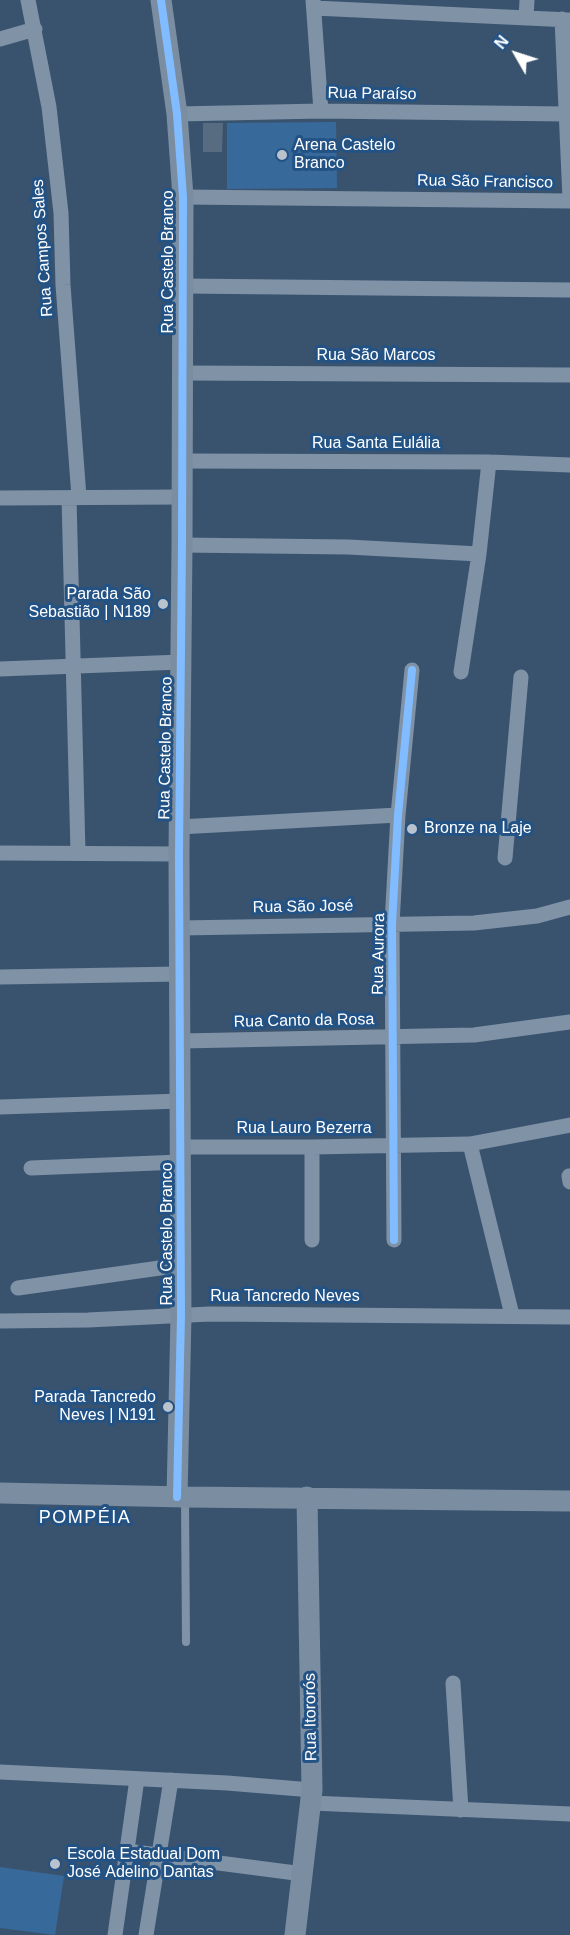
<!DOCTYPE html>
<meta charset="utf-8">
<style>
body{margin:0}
#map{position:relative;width:570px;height:1935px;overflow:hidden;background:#39536f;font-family:Helvetica,sans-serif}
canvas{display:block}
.north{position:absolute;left:486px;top:24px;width:60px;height:60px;-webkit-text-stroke:4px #235285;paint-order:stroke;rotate:309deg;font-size:16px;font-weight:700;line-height:24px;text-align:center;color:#fff}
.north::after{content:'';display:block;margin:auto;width:21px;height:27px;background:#fff;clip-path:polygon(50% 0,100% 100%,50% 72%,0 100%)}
</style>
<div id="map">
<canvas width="570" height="1935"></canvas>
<div class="north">N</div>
</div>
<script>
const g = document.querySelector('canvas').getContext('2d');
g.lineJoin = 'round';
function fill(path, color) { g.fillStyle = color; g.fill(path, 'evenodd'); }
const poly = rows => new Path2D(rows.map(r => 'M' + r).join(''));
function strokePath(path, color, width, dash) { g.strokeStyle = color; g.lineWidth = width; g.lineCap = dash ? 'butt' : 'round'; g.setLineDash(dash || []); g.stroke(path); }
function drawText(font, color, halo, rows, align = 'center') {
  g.font = font + ' Helvetica,sans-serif'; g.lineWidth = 6; g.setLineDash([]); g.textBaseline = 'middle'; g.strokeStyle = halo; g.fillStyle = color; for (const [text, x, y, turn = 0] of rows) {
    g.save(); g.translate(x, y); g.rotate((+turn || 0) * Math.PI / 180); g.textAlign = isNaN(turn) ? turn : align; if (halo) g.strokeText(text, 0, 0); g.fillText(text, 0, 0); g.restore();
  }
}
const green = poly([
 [336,122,337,188,227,189,227,123],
 [0,1867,64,1876,55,1935,0,1928]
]);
const building = poly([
 [203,123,223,123,222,152,203,152]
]);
const lane = poly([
 [185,1499,186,1642]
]);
const street = poly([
 [28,0,49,107,61,213,63,285,79,497],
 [313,0,321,111],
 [314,8,570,20],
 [526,18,527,0],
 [562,19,570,199],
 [0,39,35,29],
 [177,114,321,111,566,114],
 [183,197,570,201],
 [183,286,570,290],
 [182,373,570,375],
 [182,461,489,462,570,465],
 [0,498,182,497],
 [69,498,78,853],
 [182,545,348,547,479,554],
 [0,669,181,662],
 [461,672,479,554,489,462],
 [179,827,398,815],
 [0,853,179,854],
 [505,858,521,677],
 [180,928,474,923,537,916,570,907],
 [0,977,180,974],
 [181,1041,474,1035,570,1022],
 [0,1107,181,1101],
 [470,1144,512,1315],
 [181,1147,312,1147,470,1144,570,1125],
 [31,1168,181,1162],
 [569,1176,570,1182],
 [312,1240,312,1147],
 [394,1240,392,924,398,815,412,670],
 [18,1288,181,1265],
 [0,1321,88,1320,210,1314,570,1317],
 [453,1683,461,1810],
 [0,1772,227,1783,312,1790],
 [311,1803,570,1814],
 [127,1851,303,1874],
 [115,1935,137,1779],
 [146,1935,171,1780]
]);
const secondary = poly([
 [161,0,177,114,183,197,182,545,179,854,181,1316,177,1497],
 [0,1493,185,1497,570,1501],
 [295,1935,312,1790,307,1497]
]);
const cycleway = poly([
 [161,0,177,114,183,197,182,545,179,854,181,1316,177,1497],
 [394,1240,392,924,398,815,412,670]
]);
const markers = [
 [282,155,6,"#bac3cd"],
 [163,604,6,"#bac3cd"],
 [412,829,6,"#bac3cd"],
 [168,1407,6,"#bac3cd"],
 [55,1864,6,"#bac3cd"]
];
const streetNames = [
 ["Rua Paraíso",372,94,1],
 ["Rua São Francisco",485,182,1],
 ["Rua Campos Sales",43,248,-94],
 ["Rua Castelo Branco",169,262,-90],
 ["Rua São Marcos",376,356],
 ["Rua Santa Eulália",376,444],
 ["Rua Castelo Branco",166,748,-89],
 ["Rua São José",303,907,-1],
 ["Rua Aurora",379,954,-89],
 ["Rua Canto da Rosa",304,1021,-1],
 ["Rua Lauro Bezerra",304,1129],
 ["Rua Castelo Branco",168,1234,-90],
 ["Rua Tancredo Neves",285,1297],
 ["Rua Itororós",311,1717,-91]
];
const poiNames = [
 ["Arena Castelo",294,146],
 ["Branco",294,164],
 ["Parada São",151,595,"right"],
 ["Sebastião | N189",151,613,"right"],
 ["Bronze na Laje",424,829],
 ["Parada Tancredo",156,1398,"right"],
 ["Neves | N191",156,1416,"right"],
 ["Escola Estadual Dom",67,1855],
 ["José Adelino Dantas",67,1873]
];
const neighbourhoodNames = [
 ["POMPÉIA",85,1518]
];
fill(green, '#38699b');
fill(building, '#576b81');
strokePath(lane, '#8092a5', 8);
strokePath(street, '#8092a5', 15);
strokePath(secondary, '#7b8da1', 21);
strokePath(cycleway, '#80bcff', 8);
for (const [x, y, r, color] of markers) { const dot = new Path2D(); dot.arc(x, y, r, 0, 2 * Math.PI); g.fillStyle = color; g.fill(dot); strokePath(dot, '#235285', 2); }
drawText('16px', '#fff', '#235285', streetNames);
drawText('16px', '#fff', '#235285', poiNames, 'left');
g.letterSpacing = '1.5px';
drawText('18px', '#fff', '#235285', neighbourhoodNames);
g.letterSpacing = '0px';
</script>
